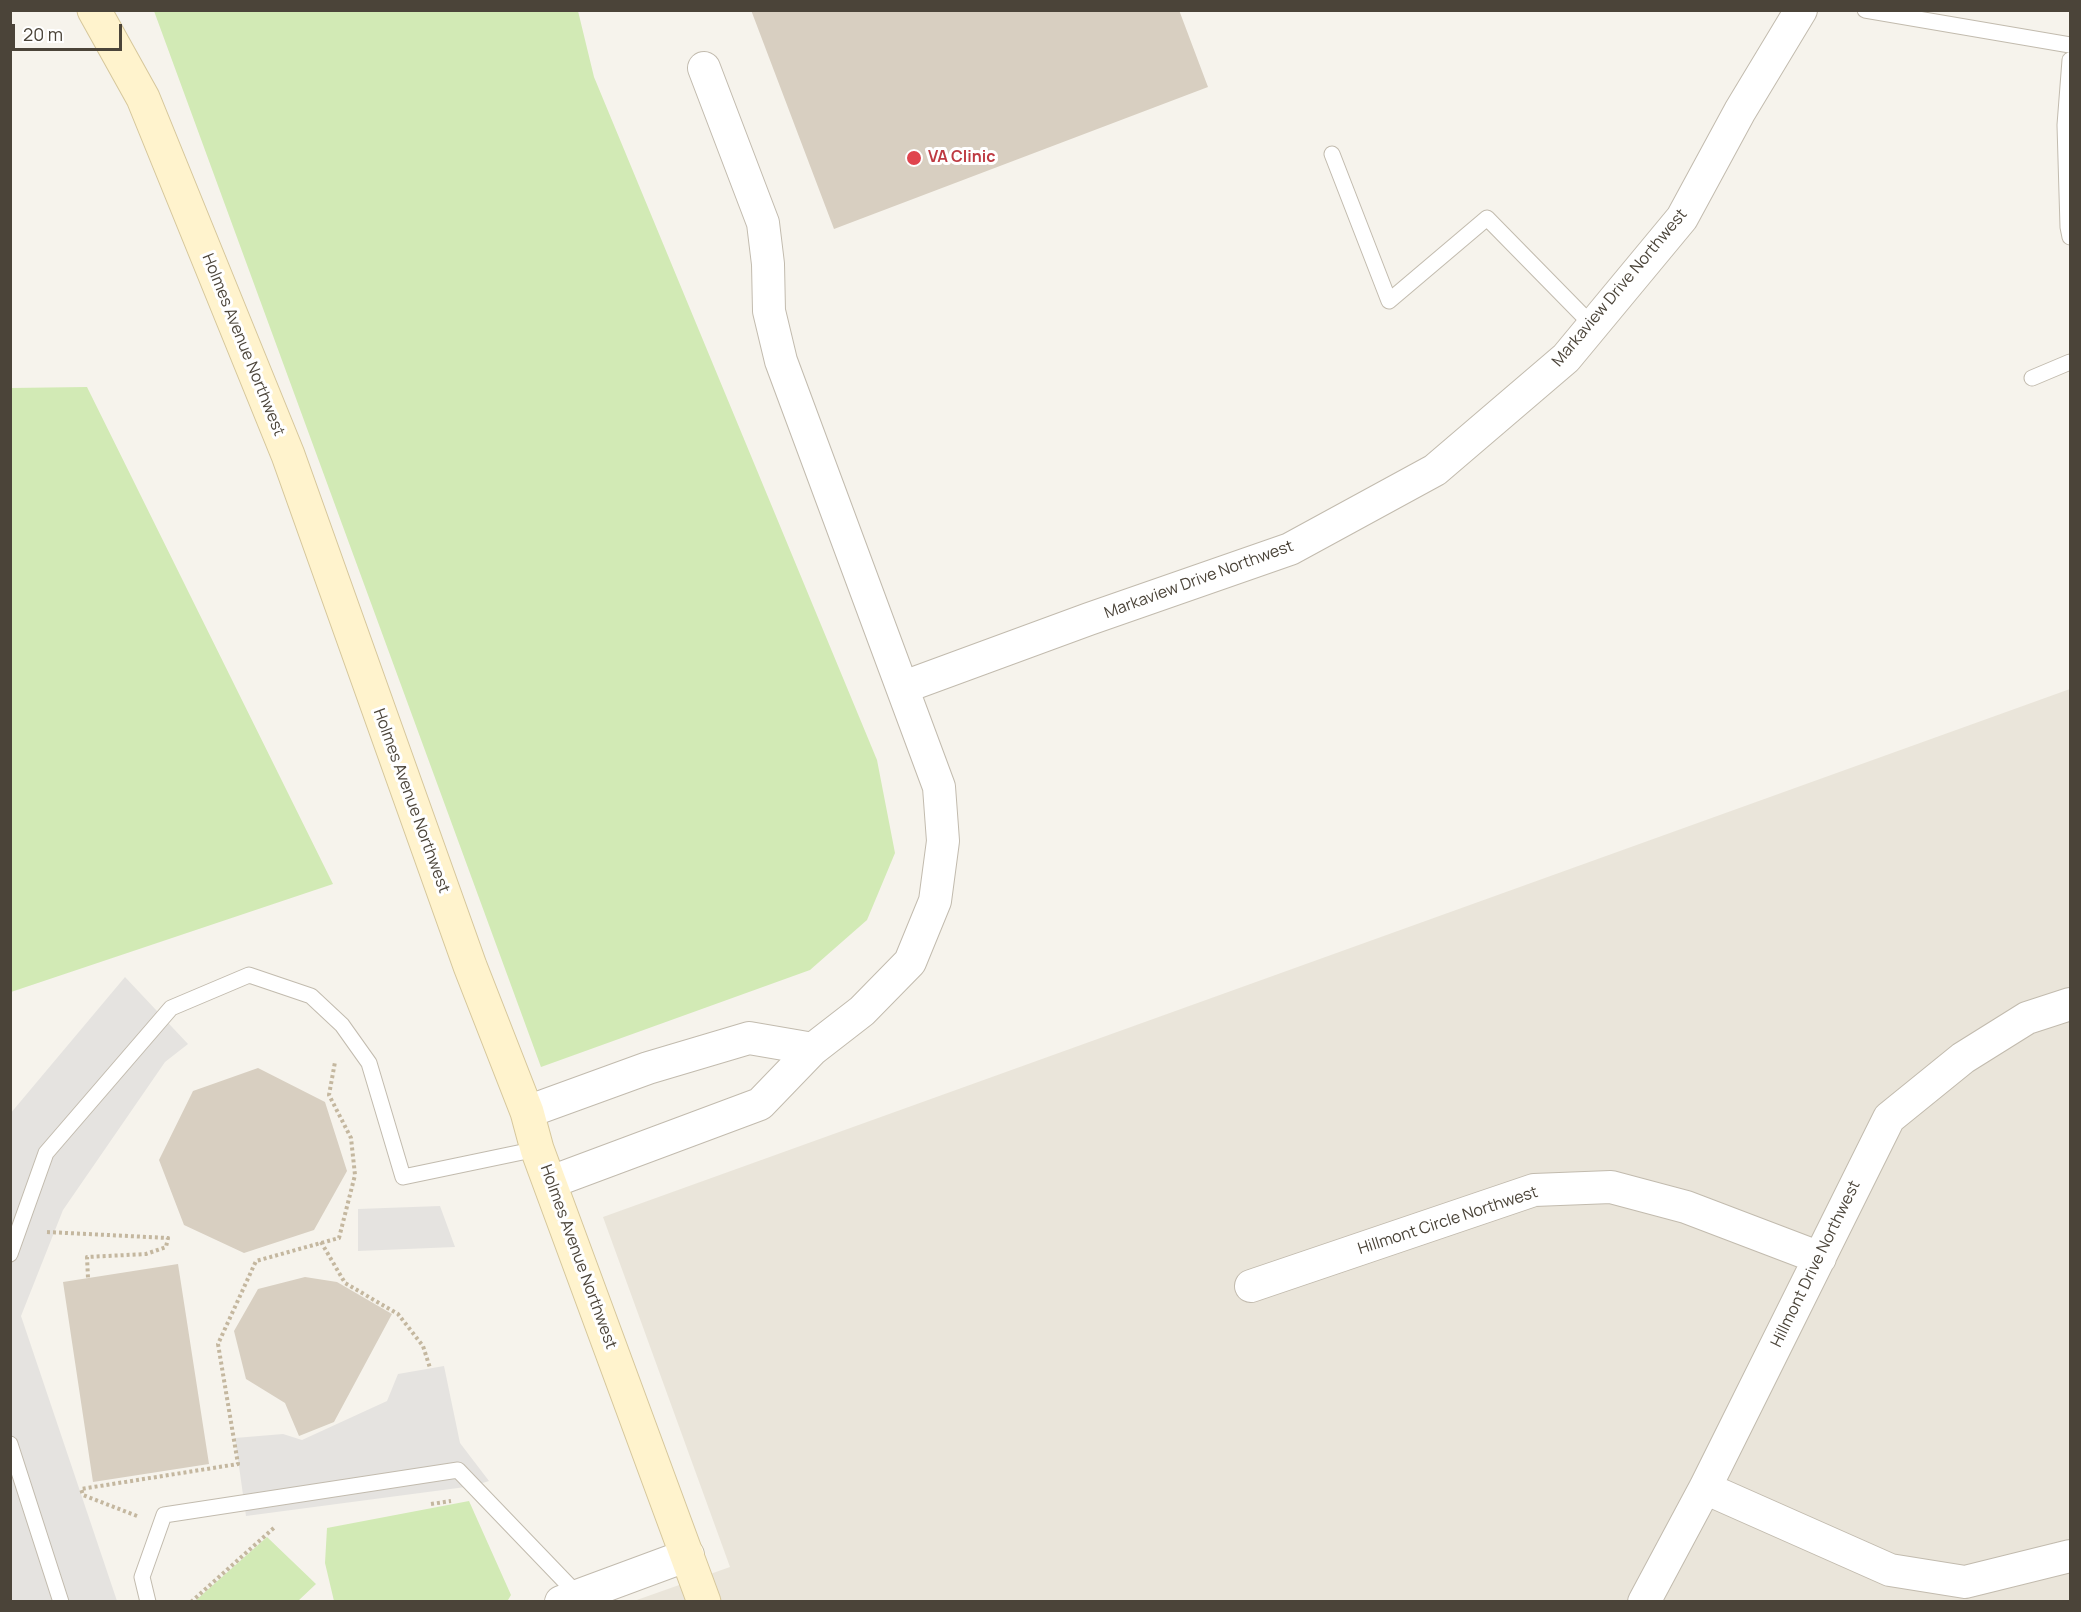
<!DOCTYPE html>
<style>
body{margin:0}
#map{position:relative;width:2081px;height:1612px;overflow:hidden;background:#f6f3ec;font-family:Manrope,sans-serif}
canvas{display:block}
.frame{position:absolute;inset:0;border:12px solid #4b4439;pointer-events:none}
.scale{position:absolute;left:12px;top:24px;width:110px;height:27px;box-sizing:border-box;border:3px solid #4b4439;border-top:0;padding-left:8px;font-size:18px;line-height:21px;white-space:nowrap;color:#4b4439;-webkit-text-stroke:4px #fff;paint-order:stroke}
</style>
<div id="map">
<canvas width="2081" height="1612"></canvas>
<div class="frame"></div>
<div class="scale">20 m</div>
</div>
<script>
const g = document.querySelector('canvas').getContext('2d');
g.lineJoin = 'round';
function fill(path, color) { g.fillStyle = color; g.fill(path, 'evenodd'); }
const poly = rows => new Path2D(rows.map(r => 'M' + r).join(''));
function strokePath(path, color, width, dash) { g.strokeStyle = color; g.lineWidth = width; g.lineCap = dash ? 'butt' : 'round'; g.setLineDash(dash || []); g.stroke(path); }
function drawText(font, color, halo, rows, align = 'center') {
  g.font = font + ' Manrope,sans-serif'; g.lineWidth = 6; g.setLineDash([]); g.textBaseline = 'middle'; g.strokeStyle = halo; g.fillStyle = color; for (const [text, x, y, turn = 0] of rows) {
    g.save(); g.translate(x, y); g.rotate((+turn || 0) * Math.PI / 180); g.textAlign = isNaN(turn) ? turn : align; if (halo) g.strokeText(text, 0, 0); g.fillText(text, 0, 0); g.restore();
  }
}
const residential = poly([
 [2070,689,2070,1601,634,1601,730,1567,603,1217]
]);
const green = poly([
 [154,11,578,11,594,77,877,760,895,853,867,920,810,970,541,1067],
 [87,387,333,884,11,992,11,388],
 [469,1501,511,1595,508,1600,334,1601,325,1563,327,1528],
 [267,1537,316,1584,298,1601,195,1601]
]);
const parking = poly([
 [125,977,188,1044,165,1062,63,1210,21,1316,117,1601,11,1602,10,1114],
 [440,1206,455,1247,358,1251,358,1209],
 [444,1366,460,1443,489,1481,473,1486,246,1516,235,1438,283,1434,302,1440,387,1401,398,1374]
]);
const building = poly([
 [751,10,1179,10,1208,87,834,229],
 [258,1068,325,1102,347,1171,314,1230,244,1253,184,1225,159,1160,193,1091],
 [178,1264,209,1464,93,1482,63,1282],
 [305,1277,337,1282,392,1314,334,1422,299,1436,285,1403,246,1379,234,1331,258,1289]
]);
const path = poly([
 [47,1232,168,1238,166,1247,146,1254,87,1257,88,1278],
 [321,1242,345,1283,398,1314,423,1346,430,1368],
 [431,1504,451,1501],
 [137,1516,83,1495,81,1489,238,1464,218,1344,256,1261,339,1238,355,1175,351,1138,329,1095,335,1062],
 [191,1602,276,1526]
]);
const lane = poly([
 [1865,10,2070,45],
 [2070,60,2065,125,2068,227,2070,237],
 [1332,154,1389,301,1487,218,1593,326],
 [2032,378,2070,362],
 [10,1254,46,1153,171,1008,249,975,311,996,342,1025,369,1063,403,1177,537,1149],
 [10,1444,61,1602],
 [148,1602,142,1577,164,1515,458,1470,578,1595]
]);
const street = poly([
 [904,687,1089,619,1290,549,1435,470,1566,358,1682,218,1740,111,1801,10],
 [527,1112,648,1068,749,1038,813,1049],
 [551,1182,760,1104,813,1049,862,1011,910,962,935,901,943,841,939,787,781,361,769,311,768,264,763,223,704,68],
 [1251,1286,1534,1190,1611,1187,1686,1207,1820,1258],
 [1705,1488,1890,1570,1965,1582,2070,1556],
 [561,1602,688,1555],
 [1644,1602,1705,1488,1889,1118,1963,1058,2027,1018,2070,1004]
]);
const secondary = poly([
 [94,10,143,98,288,455,470,966,527,1112,537,1149,704,1602]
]);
const markers = [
 [914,158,8,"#e0444e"]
];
const healthNames = [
 ["VA Clinic",928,158]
];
const streetNames = [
 ["Markaview Drive Northwest",1620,288,-50],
 ["Holmes Avenue Northwest",243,345,68],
 ["Markaview Drive Northwest",1199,580,-20],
 ["Holmes Avenue Northwest",411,801,70],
 ["Hillmont Circle Northwest",1448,1221,-18],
 ["Holmes Avenue Northwest",578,1257,70],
 ["Hillmont Drive Northwest",1816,1264,-64]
];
fill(residential, '#eae5da');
fill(green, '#d2eab5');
fill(parking, '#e5e3e0');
fill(building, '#d8cfc1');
strokePath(lane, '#c2bbae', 17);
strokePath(street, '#c2bbae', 34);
strokePath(secondary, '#d6c79b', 35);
strokePath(path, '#c4b79f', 4, [3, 3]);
strokePath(lane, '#fff', 15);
strokePath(street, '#fff', 32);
strokePath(secondary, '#fff3cd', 33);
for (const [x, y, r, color] of markers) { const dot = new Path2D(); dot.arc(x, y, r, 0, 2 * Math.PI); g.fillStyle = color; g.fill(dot); strokePath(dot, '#fff', 2); }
drawText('bold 16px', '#be3a42', '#fff', healthNames, 'left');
drawText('16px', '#4b4439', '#fff', streetNames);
</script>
